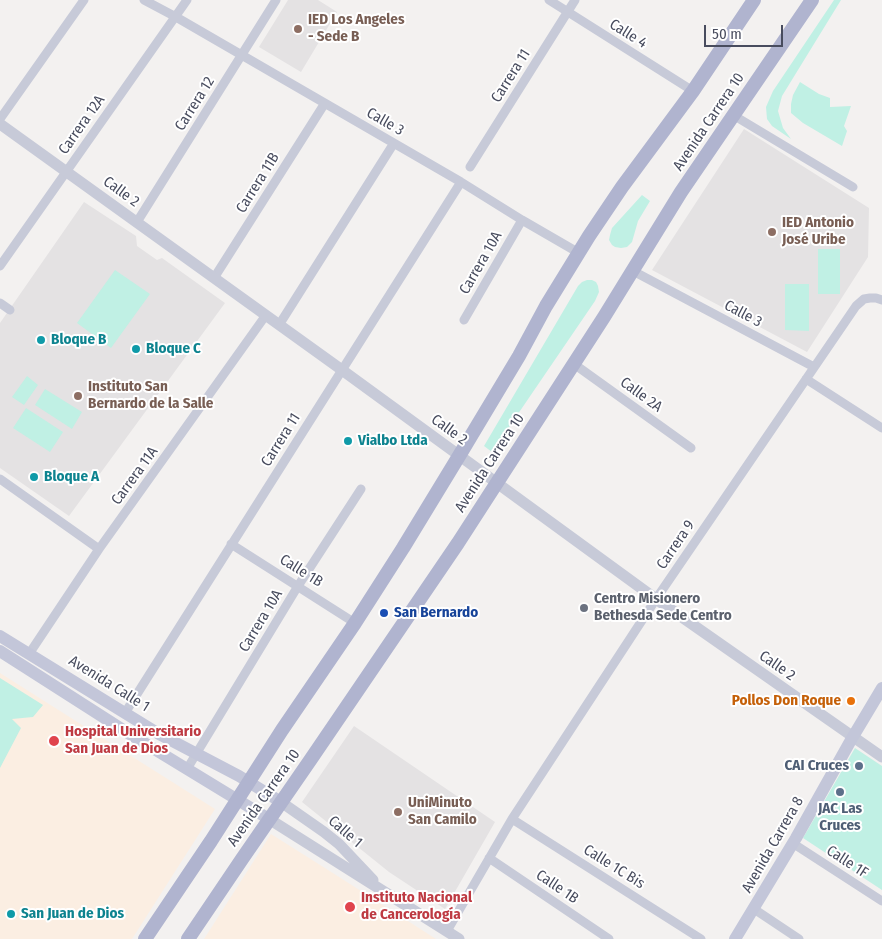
<!DOCTYPE html>
<meta charset="utf-8">
<style>
body{margin:0}
#map{position:relative;width:882px;height:939px;overflow:hidden;background:#f3f1f0;font-family:"Fira Sans Condensed",sans-serif}
canvas{display:block}
.scale{position:absolute;left:704px;top:25px;width:79px;height:22px;box-sizing:border-box;border:2px solid #484c5e;border-top:0;padding-left:6px;font-size:15px;line-height:18px;white-space:nowrap;color:#484c5e;-webkit-text-stroke:4px #fff;paint-order:stroke}
</style>
<div id="map">
<canvas width="882" height="939"></canvas>
<div class="scale">50 m</div>
</div>
<script>
const g = document.querySelector('canvas').getContext('2d');
g.lineJoin = 'round';
function fill(path, color) { g.fillStyle = color; g.fill(path, 'evenodd'); }
const poly = rows => new Path2D(rows.map(r => 'M' + r).join(''));
function strokePath(path, color, width, dash) { g.strokeStyle = color; g.lineWidth = width; g.lineCap = dash ? 'butt' : 'round'; g.setLineDash(dash || []); g.stroke(path); }
function drawText(font, color, halo, rows, align = 'center') {
  g.font = font + ' "Fira Sans Condensed",sans-serif'; g.lineWidth = 4; g.setLineDash([]); g.textBaseline = 'middle'; g.strokeStyle = halo; g.fillStyle = color; for (const [text, x, y, turn = 0] of rows) {
    g.save(); g.translate(x, y); g.rotate((+turn || 0) * Math.PI / 180); g.textAlign = isNaN(turn) ? turn : align; if (halo) g.strokeText(text, 0, 0); g.fillText(text, 0, 0); g.restore();
  }
}
const education = poly([
 [288,0,318,0,337,12,301,72,259,47],
 [744,129,869,208,868,257,807,352,652,270],
 [84,202,136,236,137,246,157,260,162,258,225,303,69,516,0,468,0,323],
 [354,726,495,822,445,909,389,872,302,802]
]);
const medical = poly([
 [0,673,215,809,132,939,0,939],
 [271,834,336,875,436,939,204,939]
]);
const green = poly([
 [834,0,841,0,782,96,778,111,783,128,791,139,772,126,767,119,766,107,773,91],
 [800,82,819,94,830,98,830,107,851,106,844,126,847,131,842,146,803,123,791,113,791,104,793,95],
 [642,195,650,201,638,221,632,242,627,247,621,248,615,247,612,245,609,240,610,235,612,228],
 [818,249,840,249,840,294,818,294],
 [115,270,150,294,111,348,77,323],
 [587,280,592,280,596,282,598,286,599,292,595,301,492,452,484,446,578,286,582,282],
 [785,284,809,284,809,331,785,330],
 [27,376,38,385,24,405,12,397],
 [45,389,82,412,72,429,35,405],
 [26,408,63,432,50,452,13,428],
 [0,678,43,705,33,717,12,719,21,728,0,768],
 [855,748,882,766,882,890,803,838]
]);
const minor = poly([
 [144,0,176,17,461,182,522,220,579,253],
 [549,0,693,91],
 [733,115,853,187],
 [0,119,84,0],
 [470,167,575,0],
 [137,222,276,0],
 [0,266,187,0],
 [633,271,814,367],
 [214,278,325,103],
 [0,303,10,310],
 [464,320,522,220],
 [279,325,394,143],
 [574,364,691,448],
 [806,379,882,428],
 [0,479,99,549],
 [231,544,355,623],
 [29,654,99,549,266,315],
 [125,713,461,182],
 [187,769,298,586,361,489],
 [512,819,701,939],
 [797,846,882,901],
 [489,858,609,939],
 [754,909,799,939],
 [447,931,512,819,656,599,856,306,864,299,870,298,876,298,882,300]
]);
const tertiary = poly([
 [0,124,342,370,656,599,882,757],
 [281,802,324,832,339,844,373,880],
 [269,819,459,939]
]);
const secondary = poly([
 [0,636,159,734,239,776,281,802],
 [0,651,128,733,269,819],
 [735,939,796,838,851,740,882,688]
]);
const primary = poly([
 [145,939,211,841,282,730,355,623,403,548,459,456,519,356,546,306,589,236,622,187,693,91,754,0],
 [188,939,242,859,311,759,458,543,604,317,681,192,812,0]
]);
const markers = [
 [298,29,5,"#8d6e63"],
 [772,232,5,"#8d6e63"],
 [41,340,5,"#0f9aa8"],
 [136,349,5,"#0f9aa8"],
 [78,396,5,"#8d6e63"],
 [348,441,5,"#0f9aa8"],
 [34,477,5,"#0f9aa8"],
 [584,608,5,"#6b7280"],
 [384,613,5,"#1a4fb4"],
 [851,701,5,"#e8710a"],
 [54,741,6,"#e0444e"],
 [859,766,5,"#5c6f8a"],
 [840,792,5,"#5c6f8a"],
 [398,812,5,"#8d6e63"],
 [350,907,6,"#e0444e"],
 [11,914,5,"#0f9aa8"]
];
const educationNames = [
 ["IED Los Angeles",308,20],
 ["- Sede B",308,37],
 ["IED Antonio",782,223],
 ["José Uribe",782,240],
 ["Instituto San",88,387],
 ["Bernardo de la Salle",88,404],
 ["UniMinuto",408,803],
 ["San Camilo",408,820]
];
const streetNames = [
 ["Calle 4",628,34,32],
 ["Carrera 11",511,76,-58],
 ["Carrera 12",195,104,-58],
 ["Calle 3",385,122,30],
 ["Avenida Carrera 10",709,122,-56],
 ["Carrera 12A",82,125,-55],
 ["Carrera 11B",258,183,-58],
 ["Calle 2",121,192,36],
 ["Carrera 10A",481,263,-60],
 ["Calle 3",743,314,28],
 ["Calle 2A",641,395,36],
 ["Calle 2",449,430,36],
 ["Carrera 11",281,440,-58],
 ["Avenida Carrera 10",490,463,-57],
 ["Carrera 11A",135,476,-54],
 ["Carrera 9",676,545,-56],
 ["Calle 1B",301,571,32],
 ["Carrera 10A",261,621,-59],
 ["Calle 2",777,666,35],
 ["Avenida Calle 1",109,684,32],
 ["Avenida Carrera 10",264,798,-55],
 ["Calle 1",345,832,41],
 ["Avenida Carrera 8",773,845,-60],
 ["Calle 1F",847,862,33],
 ["Calle 1C Bis",614,867,32],
 ["Calle 1B",557,887,34]
];
const cultureNames = [
 ["Bloque B",51,340],
 ["Bloque C",146,349],
 ["Vialbo Ltda",358,441],
 ["Bloque A",44,477],
 ["San Juan de Dios",21,914]
];
const worshipNames = [
 ["Centro Misionero",594,599],
 ["Bethesda Sede Centro",594,616]
];
const transitNames = [
 ["San Bernardo",394,613]
];
const foodNames = [
 ["Pollos Don Roque",841,701]
];
const healthNames = [
 ["Hospital Universitario",65,732],
 ["San Juan de Dios",65,749],
 ["Instituto Nacional",361,898],
 ["de Cancerología",361,915]
];
const serviceNames = [
 ["CAI Cruces",849,766],
 ["JAC Las",840,809,"center"],
 ["Cruces",840,826,"center"]
];
fill(education, '#e4e2e3');
fill(medical, '#fbeee2');
fill(green, '#c0f0e4');
strokePath(minor, '#c7cad8', 9);
strokePath(tertiary, '#c7cad8', 11);
strokePath(secondary, '#c3c6d9', 12);
strokePath(primary, '#b0b4cf', 14);
for (const [x, y, r, color] of markers) { const dot = new Path2D(); dot.arc(x, y, r, 0, 2 * Math.PI); g.fillStyle = color; g.fill(dot); strokePath(dot, '#fff', 2); }
drawText('bold 15px', '#785e54', '#fff', educationNames, 'left');
drawText('15px', '#484c5e', '#fff', streetNames);
drawText('bold 15px', '#0d838f', '#fff', cultureNames, 'left');
drawText('bold 15px', '#5b616d', '#fff', worshipNames, 'left');
drawText('bold 15px', '#164399', '#fff', transitNames, 'left');
drawText('bold 15px', '#c56008', '#fff', foodNames, 'right');
drawText('bold 15px', '#be3a42', '#fff', healthNames, 'left');
drawText('bold 15px', '#4e5e75', '#fff', serviceNames, 'right');
</script>
